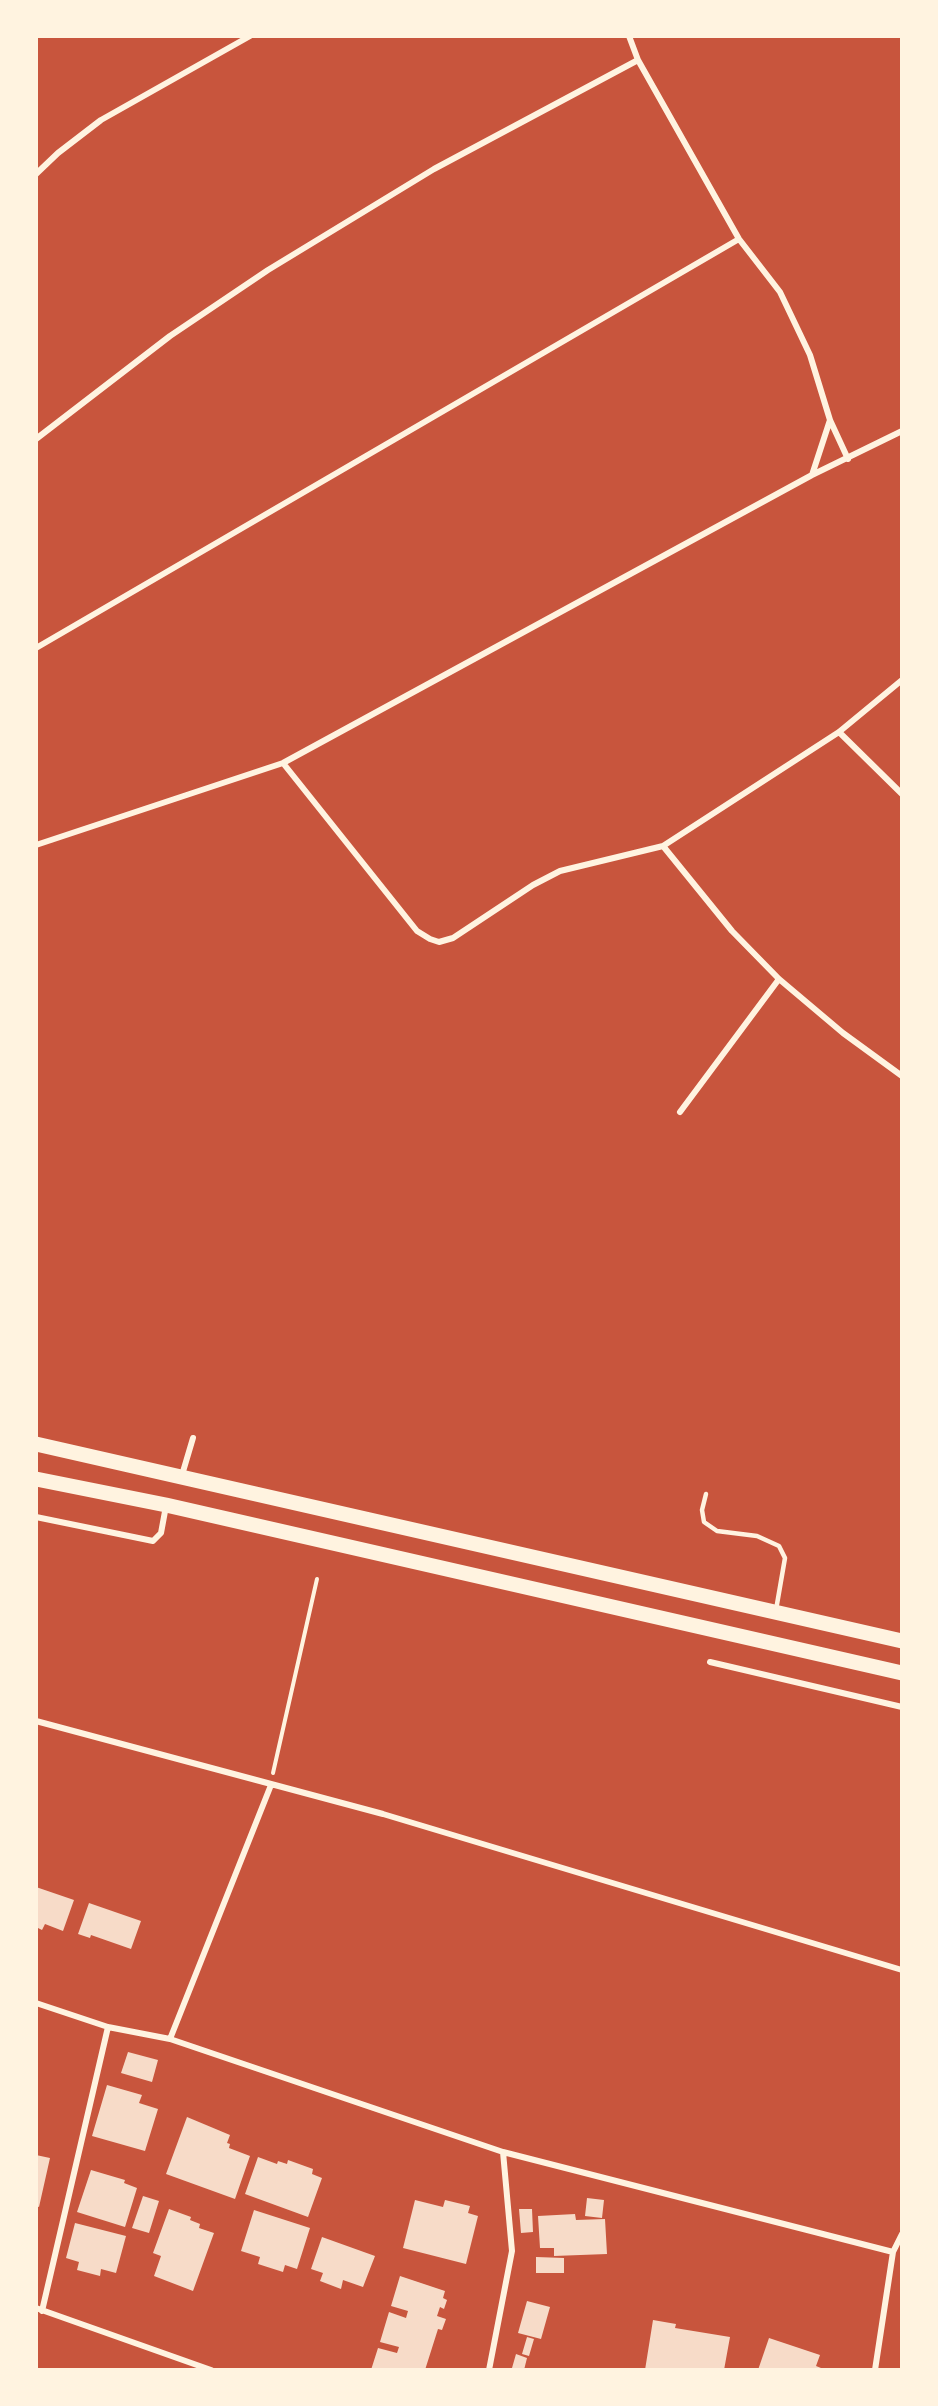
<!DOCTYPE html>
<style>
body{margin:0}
#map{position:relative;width:938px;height:2406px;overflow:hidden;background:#c8553d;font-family:"Varela Round",sans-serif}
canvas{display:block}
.frame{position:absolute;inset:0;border:38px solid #fff3e0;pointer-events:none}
</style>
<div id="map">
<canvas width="938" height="2406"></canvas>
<div class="frame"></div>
</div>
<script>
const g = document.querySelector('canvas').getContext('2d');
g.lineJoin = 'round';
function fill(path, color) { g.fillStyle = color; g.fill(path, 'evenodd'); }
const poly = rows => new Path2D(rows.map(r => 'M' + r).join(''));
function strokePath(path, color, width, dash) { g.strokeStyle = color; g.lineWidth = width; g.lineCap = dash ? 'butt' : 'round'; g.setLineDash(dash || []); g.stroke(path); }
const building = poly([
 [36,1887,74,1900,63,1931,45,1924,42,1930,36,1927],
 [89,1903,141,1921,131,1949,91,1935,90,1938,78,1934],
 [128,2052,158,2060,152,2082,121,2073],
 [107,2085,142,2095,139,2103,158,2109,145,2151,92,2136],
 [187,2117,230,2135,227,2143,230,2144,229,2148,250,2156,235,2199,166,2174],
 [36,2155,50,2158,39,2207,36,2206],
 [258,2157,277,2164,278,2161,287,2164,288,2160,313,2169,312,2174,322,2178,308,2217,245,2194],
 [91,2170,125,2180,124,2183,137,2188,125,2227,77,2212],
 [143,2196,159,2201,149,2233,132,2228],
 [587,2198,604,2200,602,2218,585,2216],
 [415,2200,443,2207,445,2200,470,2206,468,2213,478,2216,466,2264,403,2248],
 [169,2209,191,2217,190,2220,200,2224,199,2228,214,2233,193,2291,154,2276,161,2256,153,2253],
 [519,2209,532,2209,533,2232,521,2233],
 [254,2210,310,2228,297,2269,285,2265,283,2272,258,2264,260,2257,241,2251],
 [575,2214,576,2220,605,2219,607,2254,554,2256,554,2248,540,2248,538,2216],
 [75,2223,126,2236,116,2273,101,2269,100,2276,77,2270,79,2262,66,2258],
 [322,2237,375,2256,363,2287,343,2280,341,2289,320,2281,323,2273,311,2269],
 [536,2257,564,2258,564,2273,536,2273],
 [400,2276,445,2291,443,2298,447,2300,444,2309,440,2307,437,2316,446,2319,442,2330,438,2329,425,2370,371,2370,378,2348,397,2353,399,2347,380,2342,389,2312,406,2318,408,2311,391,2306],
 [527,2301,550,2307,541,2339,518,2333],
 [653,2320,676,2324,675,2328,730,2337,724,2370,645,2370],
 [527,2337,534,2339,529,2356,522,2354],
 [769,2338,820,2355,816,2366,826,2370,758,2370],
 [516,2354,527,2358,524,2370,512,2368]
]);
const path = poly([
 [273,1773,317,1579]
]);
const service = poly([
 [706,1494,702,1510,704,1522,717,1531,757,1536,779,1546,785,1558,776,1610]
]);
const minor = poly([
 [629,36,638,60,739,239,780,292,810,355,830,420,848,459],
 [36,174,58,153,101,120,250,36],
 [36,439,170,336,268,270,434,169,638,60],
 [812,475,830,420],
 [36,648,739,239],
 [839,732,902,794],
 [283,763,417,931,430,939,439,942,453,938,533,885,560,871,663,846,839,732,902,680],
 [36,845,283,763,812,475,902,431],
 [663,846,732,931,779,979,843,1033,902,1076],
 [680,1112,779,979],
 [182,1475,193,1438],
 [36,1517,153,1541,161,1533,166,1506],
 [710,1662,902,1707],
 [36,1721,383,1814,902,1970],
 [36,2003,108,2027,170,2039,503,2152,893,2252],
 [170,2039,271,1785],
 [36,2308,211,2370],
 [42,2311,108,2027],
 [489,2370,512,2251,503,2152],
 [875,2370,893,2252,902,2234]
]);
const trunk = poly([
 [36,1444,902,1641],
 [36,1479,166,1505,902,1673]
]);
fill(building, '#f7dbc8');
strokePath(path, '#fff3e0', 4);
strokePath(service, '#fff3e0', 4.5);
strokePath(minor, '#fff3e0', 6);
strokePath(trunk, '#fff3e0', 15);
</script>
